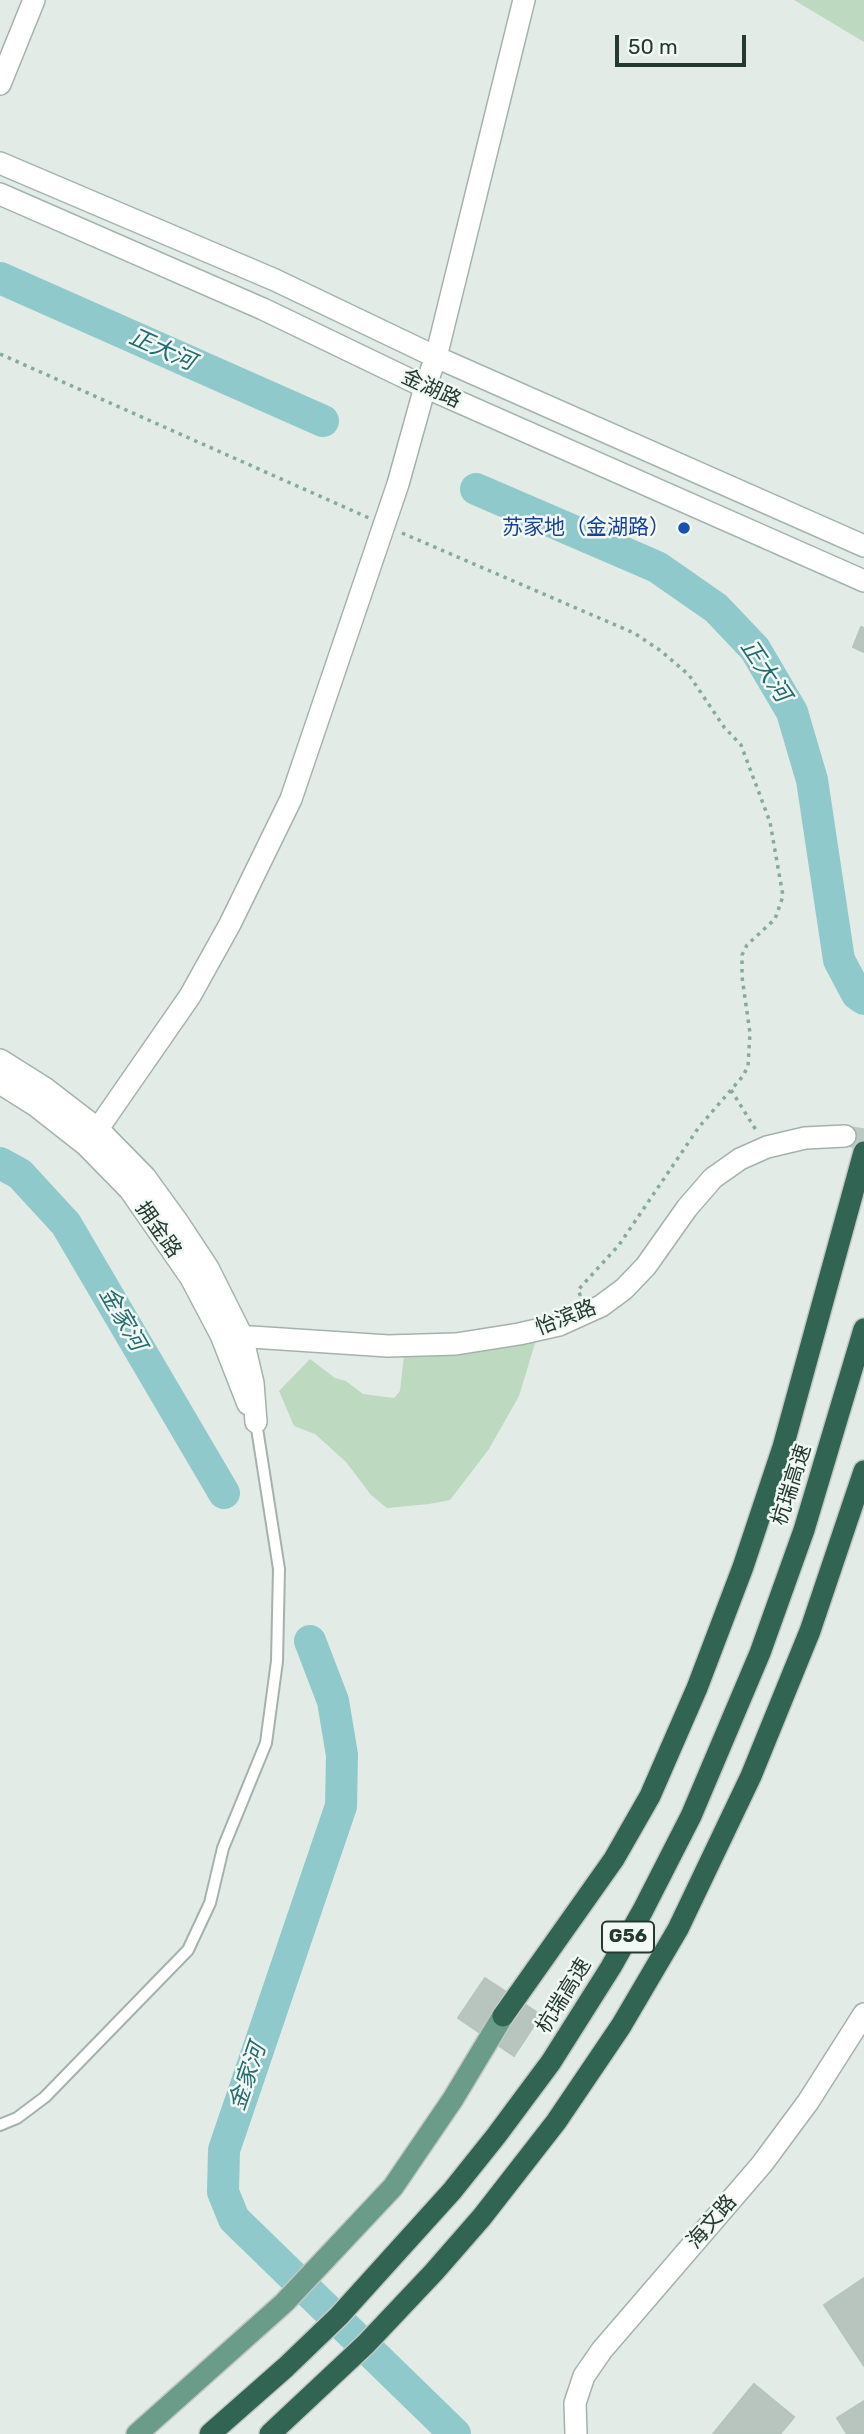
<!DOCTYPE html>
<meta charset="utf-8">
<style>
body{margin:0}
#map{position:relative;width:864px;height:2434px;overflow:hidden;background:#e2ebe6;font-family:Rubik,sans-serif}
canvas{display:block}
.scale{position:absolute;left:615px;top:35px;width:131px;height:32px;box-sizing:border-box;border:4px solid #243a31;border-top:0;padding-left:9px;font-size:21px;line-height:24px;white-space:nowrap;color:#243a31;-webkit-text-stroke:5px #f2f8f4;paint-order:stroke}
</style>
<div id="map">
<canvas width="864" height="2434"></canvas>
<div class="scale">50 m</div>
</div>
<script>
const g = document.querySelector('canvas').getContext('2d');
g.lineJoin = 'round';
function fill(path, color) { g.fillStyle = color; g.fill(path, 'evenodd'); }
const poly = rows => new Path2D(rows.map(r => 'M' + r).join(''));
function strokePath(path, color, width, dash) { g.strokeStyle = color; g.lineWidth = width; g.lineCap = dash ? 'butt' : 'round'; g.setLineDash(dash || []); g.stroke(path); }
function drawText(font, color, halo, rows, align = 'center') {
  g.font = font + ' Rubik,"Noto Sans SC",sans-serif'; g.lineWidth = 5; g.setLineDash([]); g.textBaseline = 'middle'; g.strokeStyle = halo; g.fillStyle = color; for (const [text, x, y, turn = 0] of rows) {
    g.save(); g.translate(x, y); g.rotate((+turn || 0) * Math.PI / 180); g.textAlign = isNaN(turn) ? turn : align; if (halo) g.strokeText(text, 0, 0); g.fillText(text, 0, 0); g.restore();
  }
}
const green = poly([
 [794,0,864,0,864,42],
 [536,1340,519,1396,489,1449,450,1500,429,1504,387,1508,371,1495,346,1462,315,1434,294,1426,279,1391,310,1359,335,1378,346,1381,363,1394,394,1398,400,1391,404,1356,447,1355]
]);
const river = poly([
 [0,278,323,421],
 [476,489,657,567,716,608,755,649,792,712,812,780,839,960,857,994,864,999],
 [0,1163,20,1174,66,1224,224,1493],
 [310,1641,333,1701,342,1755,341,1806,224,2150,223,2192,234,2219,455,2434]
]);
const building = poly([
 [861,627,864,628,864,652,853,647,861,627],
 [485,1978,541,2015,514,2056,458,2018,485,1978],
 [864,2278,864,2366,824,2305,864,2278],
 [754,2384,794,2417,780,2434,713,2434,754,2384],
 [864,2401,864,2434,847,2434,837,2418,864,2401]
]);
const tertiaryTunnel = poly([
 [845,1136,864,1139]
]);
const path = poly([
 [0,354,369,518],
 [402,533,634,633,661,651,689,675,724,727,741,745,770,822,783,896,775,919,747,945,742,955,742,977,750,1033,748,1066,743,1076,699,1127,619,1245,578,1290,581,1297],
 [731,1090,756,1130]
]);
const service = poly([
 [0,2125,17,2118,45,2097,188,1950,210,1903,223,1848,266,1743,277,1661,279,1569,256,1422]
]);
const minor = poly([
 [0,84,34,0],
 [88,1143,190,996,230,924,291,799,398,484,425,387,436,357,524,0]
]);
const tertiary = poly([
 [0,1060,46,1089,98,1129,145,1177,179,1224,208,1268,242,1336,253,1383,256,1422],
 [0,1083,35,1105,86,1145,130,1190,191,1278,221,1335,248,1404],
 [221,1335,388,1346,456,1344,519,1334,559,1325,601,1306,624,1289,646,1266,687,1208,713,1178,740,1159,767,1147,805,1138,845,1136],
 [576,2434,575,2403,584,2376,602,2350,762,2164,808,2102,864,2014]
]);
const secondary = poly([
 [0,163,275,280,436,357,864,546],
 [0,194,263,309,425,387,864,581]
]);
const primary = poly([
 [137,2434,284,2303,393,2187,453,2099,503,2016]
]);
const motorway = poly([
 [503,2016,614,1859,650,1796,697,1688,743,1567,783,1447,864,1152],
 [210,2434,286,2367,339,2316,452,2191,496,2136,551,2062,611,1967,643,1910,691,1816,760,1653,804,1530,864,1329],
 [270,2434,366,2344,434,2272,482,2217,556,2122,621,2026,678,1929,751,1776,810,1631,864,1471]
]);
const markers = [
 [684,528,7,"#1a4fb4"]
];
const shields = [
 [628,1937,52]
];
const shieldNames = [
 ["G56",628,1937]
];
const streetNames = [
 ["金湖路",431,389,25],
 ["拥金路",158,1230,55],
 ["怡滨路",566,1318,-21],
 ["杭瑞高速",792,1485,-72],
 ["杭瑞高速",564,1996,-58],
 ["海文路",712,2222,-49]
];
const transitNames = [
 ["苏家地（金湖路）",670,528]
];
const waterNames = [
 ["正大河",162,350,24],
 ["正大河",765,671,56],
 ["金家河",122,1319,60],
 ["金家河",248,2077,-71]
];
fill(green, '#bddac1');
strokePath(river, '#8fc9cb', 32);
fill(building, '#b8c5be');
strokePath(building, '#b5c4bc', 2);
strokePath(tertiaryTunnel, '#bcc8c2', 21, [21, 10]);
strokePath(service, '#a5b2ac', 14);
strokePath(minor, '#a5b2ac', 24);
strokePath(tertiary, '#a5b2ac', 24);
strokePath(secondary, '#a2b5ac', 24);
strokePath(primary, '#c2c8c5', 24);
strokePath(motorway, '#c2c8c5', 24);
strokePath(path, '#85ab9b', 3.5, [3.5, 5]);
strokePath(service, '#fff', 10);
strokePath(minor, '#fff', 21);
strokePath(tertiary, '#fff', 21);
strokePath(secondary, '#fff', 21);
strokePath(primary, '#6a9c89', 21);
strokePath(motorway, '#326453', 21);
for (const [x, y, r, color] of markers) { const dot = new Path2D(); dot.arc(x, y, r, 0, 2 * Math.PI); g.fillStyle = color; g.fill(dot); strokePath(dot, '#f2f8f4', 2.5); }
for (const [x, y, w] of shields) { const box = new Path2D(); box.roundRect(x - w / 2, y - 15.5, w, 31, 5); g.fillStyle = '#f2f8f4'; g.fill(box); strokePath(box, '#243a31', 2); }
drawText('bold 19px', '#243a31', null, shieldNames);
drawText('21px', '#243a31', '#f2f8f4', streetNames);
drawText('21px', '#164399', '#f2f8f4', transitNames, 'right');
drawText('italic 23px', '#236d70', '#f2f8f4', waterNames);
</script>
